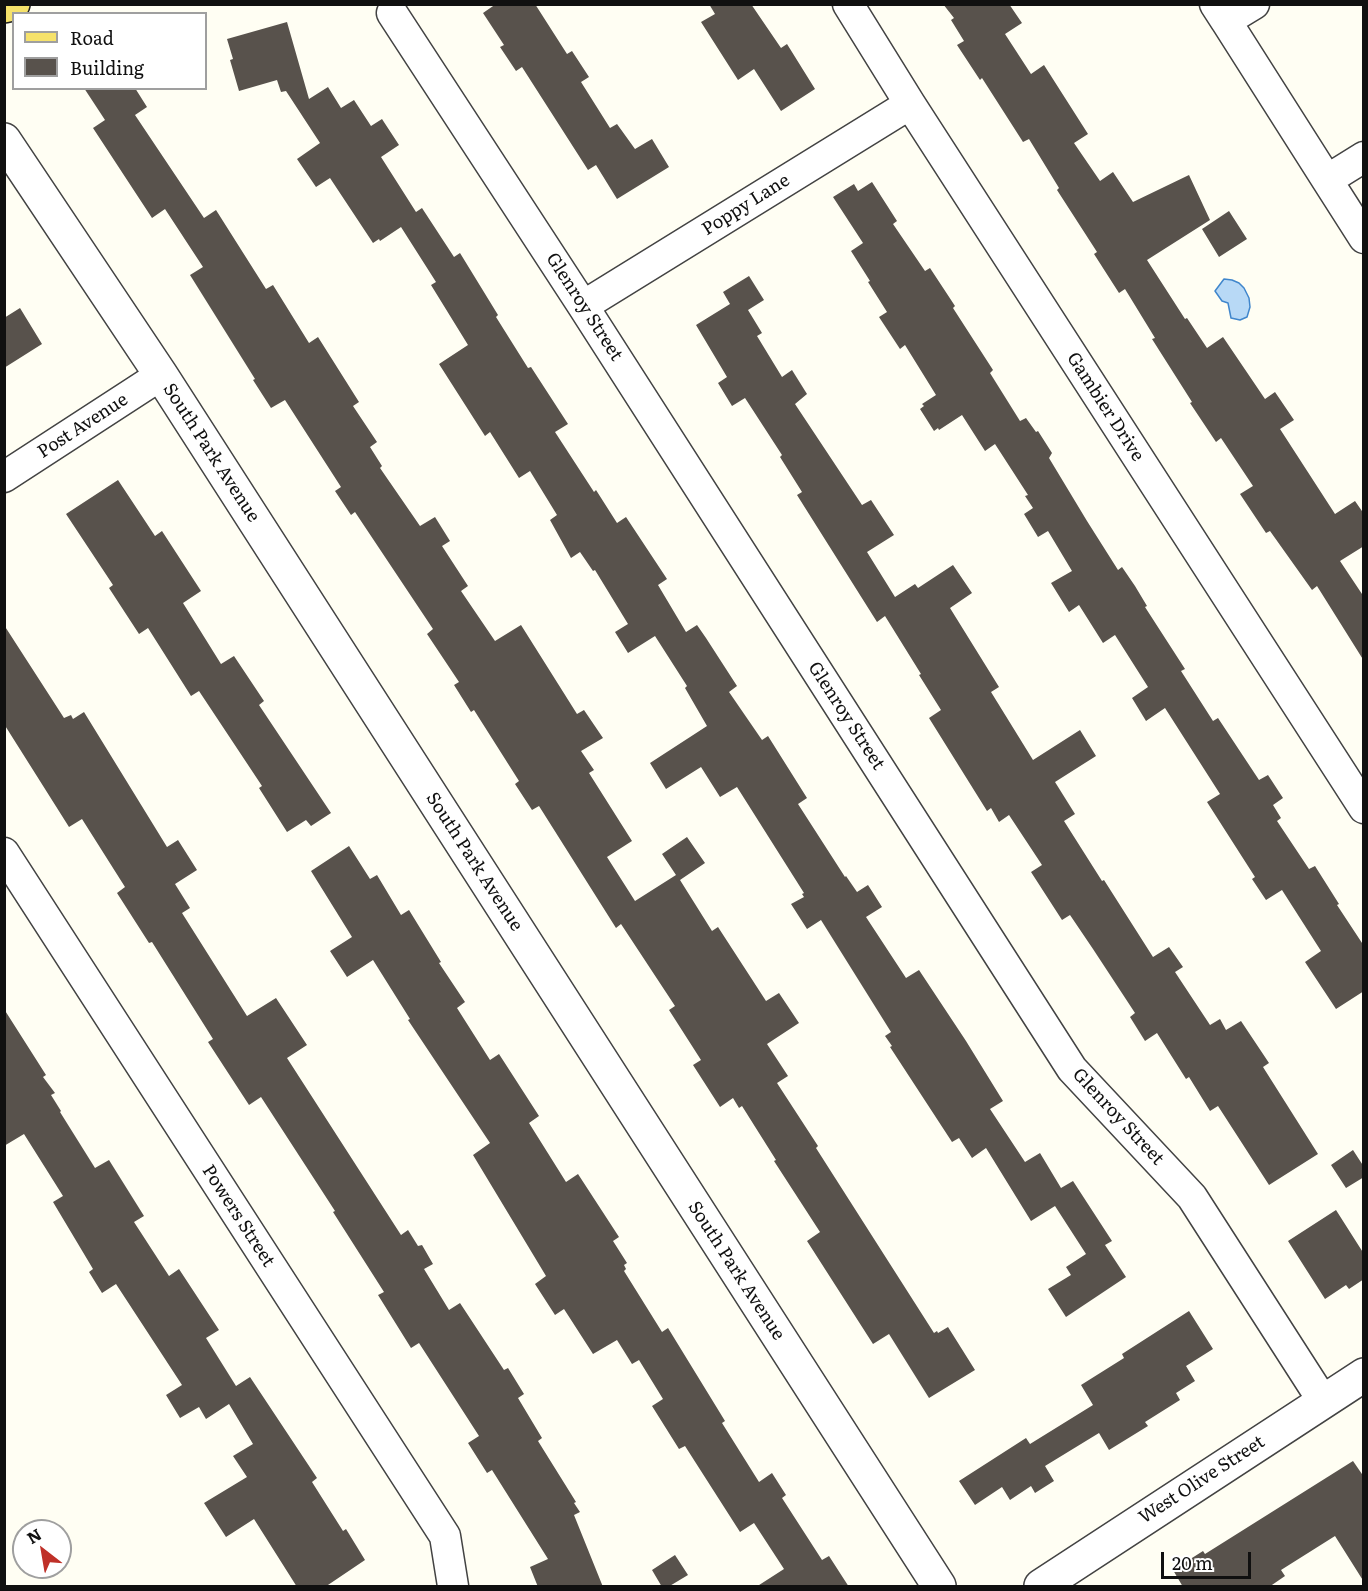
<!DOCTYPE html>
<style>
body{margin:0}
#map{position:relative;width:1368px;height:1591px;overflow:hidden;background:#fffef3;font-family:Literata,serif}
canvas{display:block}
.frame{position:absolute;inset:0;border:6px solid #101010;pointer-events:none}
.legend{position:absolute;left:12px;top:12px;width:195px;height:78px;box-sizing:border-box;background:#fff;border:2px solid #9f9f9f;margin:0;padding:8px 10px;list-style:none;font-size:18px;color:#101010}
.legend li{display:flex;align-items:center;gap:12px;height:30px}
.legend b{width:30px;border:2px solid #9f9f9f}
.north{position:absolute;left:12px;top:1519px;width:60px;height:60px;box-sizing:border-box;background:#fff;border:2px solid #9f9f9f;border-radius:50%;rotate:329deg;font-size:16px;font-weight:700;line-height:24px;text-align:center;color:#101010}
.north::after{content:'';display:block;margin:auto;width:21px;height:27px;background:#bf3028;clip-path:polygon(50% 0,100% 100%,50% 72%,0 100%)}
.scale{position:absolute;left:1161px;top:1552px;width:90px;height:27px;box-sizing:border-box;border:3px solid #101010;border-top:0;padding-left:8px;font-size:18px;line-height:21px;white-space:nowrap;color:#101010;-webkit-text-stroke:4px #fff;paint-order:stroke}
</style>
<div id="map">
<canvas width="1368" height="1591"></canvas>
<div class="frame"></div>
<ul class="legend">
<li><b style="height:8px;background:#f6e26b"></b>Road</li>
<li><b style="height:16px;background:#58524c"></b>Building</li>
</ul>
<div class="north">N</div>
<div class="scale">20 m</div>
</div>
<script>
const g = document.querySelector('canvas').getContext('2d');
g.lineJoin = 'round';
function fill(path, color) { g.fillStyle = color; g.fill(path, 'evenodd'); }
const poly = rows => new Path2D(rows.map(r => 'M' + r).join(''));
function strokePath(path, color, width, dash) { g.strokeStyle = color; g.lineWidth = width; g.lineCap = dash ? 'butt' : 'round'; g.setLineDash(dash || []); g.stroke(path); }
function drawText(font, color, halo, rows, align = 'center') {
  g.font = font + ' Literata,serif'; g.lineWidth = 6; g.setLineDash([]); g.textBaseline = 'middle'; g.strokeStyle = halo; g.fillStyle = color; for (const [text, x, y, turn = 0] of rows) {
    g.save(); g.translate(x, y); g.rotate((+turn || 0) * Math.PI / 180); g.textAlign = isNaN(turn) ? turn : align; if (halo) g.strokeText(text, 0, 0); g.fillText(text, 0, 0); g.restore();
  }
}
const water = poly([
 [1224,279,1232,280,1239,283,1244,288,1249,298,1250,307,1247,317,1240,320,1231,318,1228,303,1222,301,1215,291,1224,279]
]);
const building = poly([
 [496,4,535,4,567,54,572,51,589,77,581,82,610,128,617,124,635,149,652,139,669,167,617,199,596,165,588,170,522,67,516,71,500,47,504,45,483,13],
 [709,4,751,4,781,48,787,44,815,89,781,111,754,69,738,80,701,22,715,14],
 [943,4,1009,4,1022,23,1005,34,1031,74,1044,65,1088,134,1074,143,1100,181,1113,172,1133,202,1189,175,1210,220,1147,260,1185,319,1187,318,1207,348,1223,337,1265,399,1275,392,1294,420,1280,429,1335,514,1355,501,1364,514,1364,546,1340,561,1364,597,1364,661,1317,586,1312,590,1270,531,1266,533,1240,494,1253,486,1221,438,1216,442,1190,403,1192,402,1152,339,1155,338,1125,289,1119,293,1094,254,1097,252,1057,190,1059,188,1029,139,1023,142,982,78,980,80,957,45,964,41,951,20,954,18],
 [287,22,309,99,328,87,341,108,354,100,371,126,382,119,399,145,381,157,416,212,422,208,454,257,460,253,498,315,496,317,528,368,531,367,568,424,555,432,594,492,596,490,617,523,626,517,667,579,658,585,686,632,697,625,706,638,737,686,729,692,762,740,768,736,807,798,798,804,845,877,846,876,857,892,868,885,882,907,866,917,906,978,919,970,966,1041,1003,1101,990,1109,1025,1162,1040,1153,1061,1188,1073,1181,1112,1241,1105,1245,1126,1277,1066,1317,1048,1289,1071,1275,1066,1267,1086,1254,1055,1206,1031,1221,986,1148,972,1158,959,1138,952,1142,890,1047,892,1046,885,1036,891,1032,821,920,807,929,791,904,804,897,802,894,804,893,737,787,720,797,701,767,666,789,650,763,707,726,685,688,687,686,655,636,628,653,615,632,628,624,595,570,593,571,580,552,571,558,550,520,557,515,530,471,519,478,490,432,485,436,439,364,468,345,431,285,436,282,401,227,380,241,379,239,373,243,330,178,316,187,297,159,320,143,286,91,281,92,277,80,239,91,230,60,233,59,227,39],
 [84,88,135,88,147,107,135,115,204,218,216,210,266,289,273,285,309,343,318,337,359,402,353,406,377,442,370,447,382,466,380,468,420,526,435,517,450,541,442,546,468,586,461,591,495,641,521,625,577,714,584,710,603,738,581,751,594,770,589,773,632,841,607,857,635,901,676,875,662,854,687,837,705,863,680,880,712,931,718,927,766,1001,779,993,799,1023,767,1044,788,1076,777,1083,818,1146,816,1148,934,1333,937,1331,938,1333,948,1327,975,1370,929,1398,889,1334,873,1344,807,1241,820,1232,774,1161,776,1160,742,1106,739,1108,733,1098,720,1107,693,1065,701,1060,669,1010,675,1006,621,924,616,928,539,806,532,810,515,784,519,781,474,710,471,712,454,685,459,682,427,634,433,629,355,512,351,515,335,491,341,487,285,400,271,408,253,380,255,379,190,275,203,267,165,209,152,218,93,128,105,120],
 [872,182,897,221,893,224,925,271,930,268,955,306,953,308,993,370,990,373,1020,421,1026,418,1036,432,1038,431,1052,453,1049,458,1087,521,1118,570,1122,567,1135,586,1147,606,1145,607,1185,669,1181,671,1213,721,1218,718,1259,780,1268,775,1283,798,1273,805,1281,818,1277,821,1309,869,1315,866,1339,904,1337,905,1364,946,1364,991,1336,1009,1305,962,1321,951,1282,890,1266,900,1252,879,1255,877,1207,802,1220,794,1165,708,1146,721,1132,698,1148,687,1115,635,1103,643,1079,605,1069,612,1051,583,1072,571,1048,531,1038,537,1024,514,1033,508,1025,496,1028,495,995,444,985,451,962,415,939,430,938,428,934,431,920,409,924,406,922,404,936,395,905,345,900,349,879,317,887,312,868,282,870,281,851,251,863,243,833,197,854,184,858,191],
 [1229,211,1247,239,1219,257,1202,229],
 [749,276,764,300,748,310,762,333,757,336,782,377,792,370,807,394,795,404,862,505,871,500,894,535,867,552,895,597,915,584,918,588,953,565,972,593,950,608,999,687,991,692,1033,760,1080,730,1096,756,1055,782,1075,814,1064,821,1102,881,1104,880,1153,957,1169,947,1183,967,1175,972,1210,1025,1220,1019,1226,1030,1241,1021,1269,1063,1263,1067,1318,1154,1269,1185,1218,1106,1210,1111,1189,1077,1186,1079,1157,1033,1145,1041,1130,1017,1135,1013,1093,949,1070,915,1062,920,1031,872,1042,865,1009,815,999,822,991,808,987,811,929,718,941,710,919,675,921,674,885,616,877,622,797,495,802,492,780,457,782,455,745,398,732,406,718,383,727,377,696,325,730,304,723,292],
 [20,308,42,344,4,368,4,318],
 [118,480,155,536,162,531,201,591,183,603,221,664,234,656,264,701,259,705,331,813,311,826,306,820,287,832,259,788,262,786,199,691,191,696,148,628,139,634,109,588,113,585,66,514],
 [4,625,64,718,71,715,73,719,84,712,167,847,178,840,197,870,175,884,190,908,182,913,247,1016,276,998,307,1045,287,1058,401,1235,408,1230,418,1246,422,1245,433,1264,424,1269,449,1310,460,1303,504,1370,508,1368,524,1394,518,1398,542,1438,538,1441,576,1502,574,1503,580,1512,574,1515,603,1587,538,1587,530,1567,548,1559,492,1470,487,1473,468,1443,479,1436,419,1343,411,1348,378,1295,384,1292,333,1212,335,1211,261,1097,249,1105,208,1042,213,1039,152,942,149,943,117,893,125,887,82,819,69,827,4,724],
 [349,846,370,879,377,875,401,915,409,910,441,962,439,963,465,1002,457,1008,490,1060,499,1054,539,1116,529,1123,566,1182,578,1174,619,1237,613,1241,627,1263,624,1265,626,1269,624,1271,662,1332,668,1328,725,1421,722,1423,759,1482,772,1473,786,1495,782,1498,822,1560,829,1556,849,1587,756,1587,784,1569,754,1523,740,1532,685,1446,679,1449,652,1406,663,1399,639,1360,632,1364,617,1340,593,1354,564,1309,555,1315,535,1284,546,1276,473,1155,490,1143,408,1020,410,1019,373,960,347,977,330,951,352,937,311,871],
 [4,1009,46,1075,43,1077,55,1093,51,1095,61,1111,60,1112,95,1168,109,1160,144,1216,134,1222,169,1276,179,1269,219,1330,206,1338,236,1386,250,1377,317,1478,312,1482,343,1531,346,1529,365,1560,325,1587,297,1587,254,1519,226,1537,204,1503,247,1477,233,1456,253,1444,229,1404,206,1419,199,1407,180,1418,166,1395,182,1385,116,1284,102,1293,89,1272,93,1269,53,1202,63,1196,24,1134,4,1146],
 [1353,1150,1364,1167,1364,1177,1346,1188,1331,1165],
 [1336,1210,1364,1254,1364,1279,1349,1289,1346,1285,1325,1299,1288,1241],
 [1189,1311,1213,1349,1186,1366,1195,1381,1176,1393,1180,1400,1145,1422,1148,1426,1109,1450,1099,1433,1045,1466,1054,1481,1035,1493,1031,1486,1010,1500,1002,1487,975,1505,959,1481,1026,1438,1030,1444,1093,1405,1081,1385,1124,1358,1122,1354],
 [1353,1461,1364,1477,1364,1582,1335,1536,1281,1570,1285,1576,1269,1587,1183,1587,1173,1570,1203,1551,1205,1554],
 [675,1555,688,1575,668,1587,662,1587,652,1570]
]);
const minor = poly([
 [848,4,910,104,1364,808],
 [1215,4,1226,21,1254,4],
 [392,13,583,306,1072,1069,1192,1197,1323,1401],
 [1226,21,1327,180,1364,157],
 [1327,180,1364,238],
 [583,306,910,104],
 [4,477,161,375],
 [4,853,445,1536,453,1586]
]);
const tertiary = poly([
 [4,140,161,375,939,1586],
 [1041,1586,1364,1375]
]);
const primary = poly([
 [4,6,13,4]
]);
const streetNames = [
 ["Poppy Lane",746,205,-32],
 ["Glenroy Street",584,307,57],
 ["Gambier Drive",1105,407,57],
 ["Post Avenue",83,426,-33],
 ["South Park Avenue",211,453,57],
 ["Glenroy Street",846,716,57],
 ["South Park Avenue",474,862,57],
 ["Glenroy Street",1118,1117,47],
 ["Powers Street",238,1216,57],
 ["South Park Avenue",736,1271,57],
 ["West Olive Street",1202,1480,-33]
];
fill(water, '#b8d9f6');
strokePath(water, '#4086cc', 1.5);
fill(building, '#58524c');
strokePath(minor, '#434343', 33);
strokePath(tertiary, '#434343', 36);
strokePath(primary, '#212121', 36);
strokePath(minor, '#fff', 30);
strokePath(tertiary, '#fff', 33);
strokePath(primary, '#f6e26b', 33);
drawText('18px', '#101010', '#fff', streetNames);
</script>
